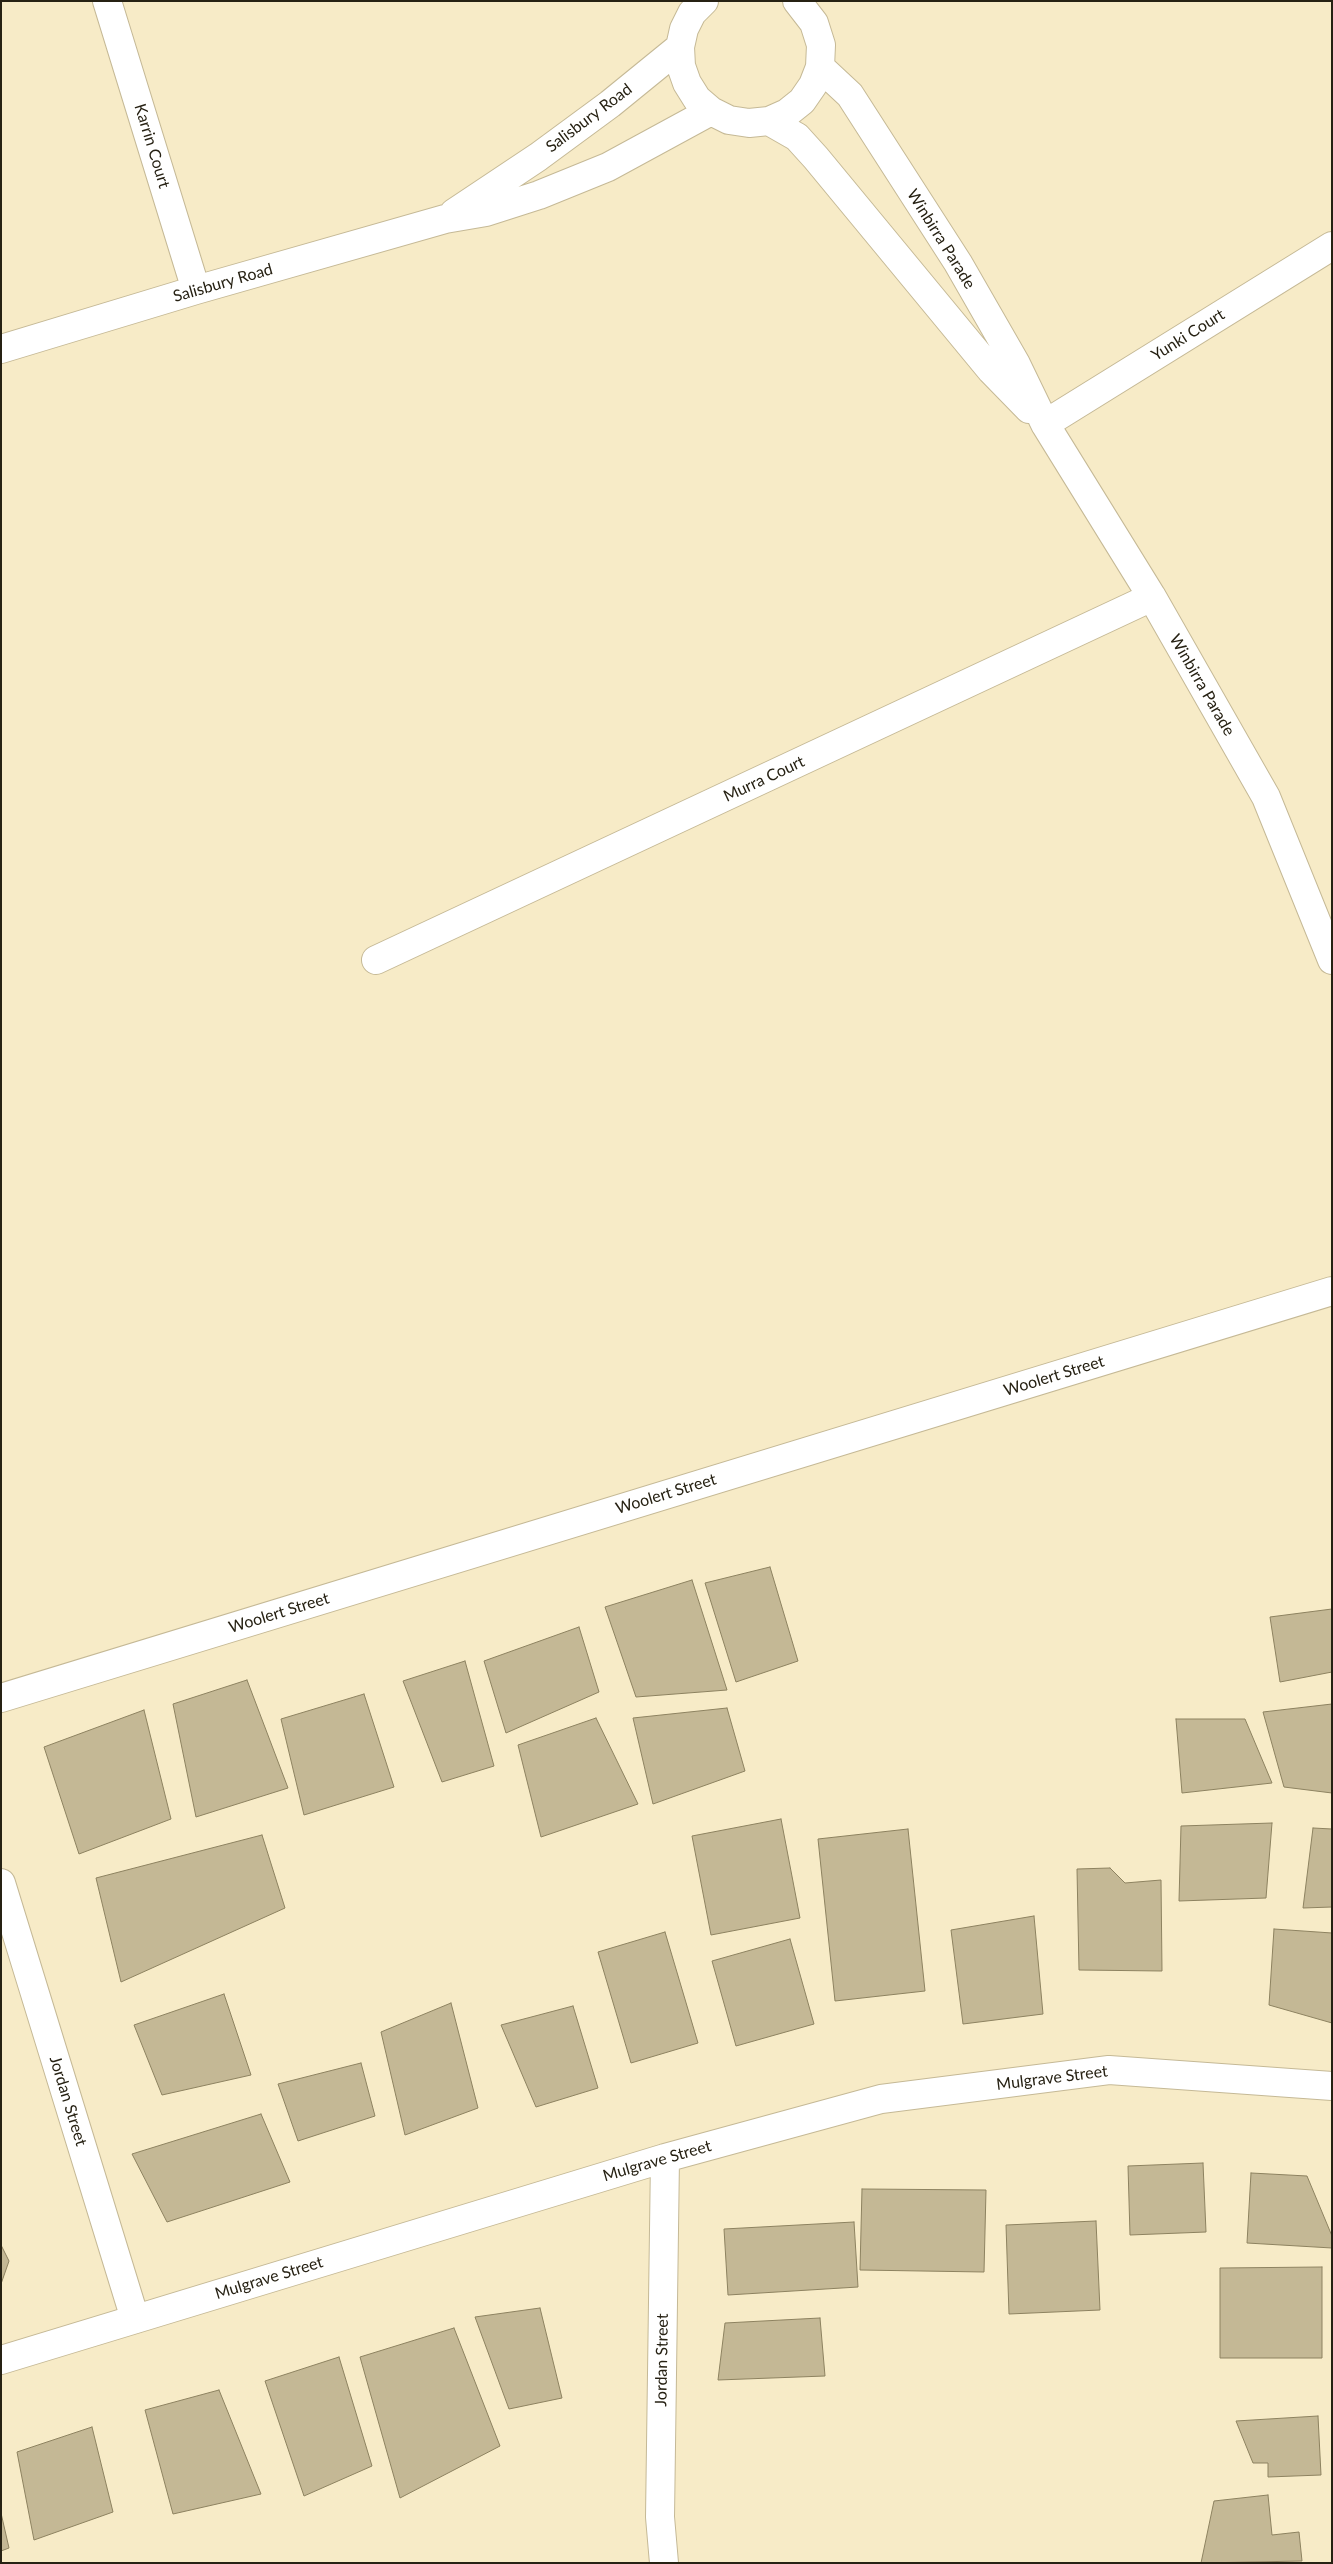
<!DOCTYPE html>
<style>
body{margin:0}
#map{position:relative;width:1333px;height:2564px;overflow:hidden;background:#f7ebc7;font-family:Lato,sans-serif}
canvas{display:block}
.frame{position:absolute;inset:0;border:2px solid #262113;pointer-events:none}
</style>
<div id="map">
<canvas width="1333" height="2564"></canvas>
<div class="frame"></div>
</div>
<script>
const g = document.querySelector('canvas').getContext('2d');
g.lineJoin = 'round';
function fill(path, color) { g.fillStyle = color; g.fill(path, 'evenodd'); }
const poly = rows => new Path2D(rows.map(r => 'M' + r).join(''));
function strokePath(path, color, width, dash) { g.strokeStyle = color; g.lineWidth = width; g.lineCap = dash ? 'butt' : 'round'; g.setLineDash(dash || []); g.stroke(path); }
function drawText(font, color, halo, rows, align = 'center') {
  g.font = font + ' Lato,sans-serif'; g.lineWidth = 4; g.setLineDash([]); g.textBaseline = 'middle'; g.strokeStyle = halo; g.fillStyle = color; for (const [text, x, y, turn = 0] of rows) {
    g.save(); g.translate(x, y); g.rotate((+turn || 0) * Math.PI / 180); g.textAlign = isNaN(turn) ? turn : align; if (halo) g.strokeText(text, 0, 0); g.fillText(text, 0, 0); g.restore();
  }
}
const building = poly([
 [770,1567,798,1661,736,1682,705,1583,770,1567],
 [692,1580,727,1690,636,1697,605,1607,692,1580],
 [1332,1609,1332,1672,1280,1682,1270,1617,1332,1609],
 [579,1627,599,1692,506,1733,484,1661,579,1627],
 [465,1661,494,1766,442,1782,403,1681,465,1661],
 [247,1680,288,1788,196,1817,173,1704,247,1680],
 [364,1694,394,1787,304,1815,281,1719,364,1694],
 [1332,1704,1332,1793,1284,1787,1263,1712,1332,1704],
 [727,1708,745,1771,653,1804,633,1718,727,1708],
 [144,1710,171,1819,79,1854,44,1747,144,1710],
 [596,1718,638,1804,541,1837,518,1745,596,1718],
 [1176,1719,1245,1719,1272,1783,1182,1793,1176,1719],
 [781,1819,800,1918,711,1935,692,1836,781,1819],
 [1272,1823,1266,1898,1179,1901,1181,1826,1272,1823],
 [1313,1828,1332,1829,1332,1907,1303,1908,1313,1828],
 [908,1829,925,1991,835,2001,818,1839,908,1829],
 [262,1835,285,1908,121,1982,96,1878,262,1835],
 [1110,1868,1125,1883,1161,1880,1162,1971,1079,1970,1077,1869,1110,1868],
 [1034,1916,1043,2014,963,2024,951,1930,1034,1916],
 [1274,1929,1332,1933,1332,2023,1269,2005,1274,1929],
 [665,1932,698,2043,631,2063,598,1952,665,1932],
 [790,1939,814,2024,736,2046,712,1961,790,1939],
 [224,1994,251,2075,162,2095,134,2025,224,1994],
 [451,2003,478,2108,405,2135,381,2032,451,2003],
 [573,2006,598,2088,536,2107,501,2025,573,2006],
 [361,2063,375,2116,298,2141,278,2084,361,2063],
 [261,2114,290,2182,167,2222,132,2154,261,2114],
 [1203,2163,1206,2232,1130,2235,1128,2166,1203,2163],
 [1251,2173,1307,2176,1332,2236,1332,2248,1247,2243,1251,2173],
 [862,2189,986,2190,984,2272,860,2270,862,2189],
 [1096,2221,1100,2310,1009,2314,1006,2225,1096,2221],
 [854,2222,858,2287,728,2295,724,2229,854,2222],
 [1,2245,9,2261,1,2284,1,2245],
 [1322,2267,1322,2358,1220,2358,1220,2268,1322,2267],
 [540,2308,562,2398,509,2409,475,2317,540,2308],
 [820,2318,825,2376,718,2380,725,2323,820,2318],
 [454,2328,500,2446,400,2498,360,2357,454,2328],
 [339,2357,372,2466,304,2496,265,2381,339,2357],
 [219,2390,261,2494,173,2514,145,2410,219,2390],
 [1318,2416,1321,2475,1268,2477,1268,2463,1253,2463,1236,2421,1318,2416],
 [92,2427,113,2512,34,2540,17,2452,92,2427],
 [1268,2495,1272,2535,1299,2532,1302,2561,1201,2563,1214,2501,1268,2495],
 [1,2513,9,2548,1,2551,1,2513]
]);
const minor = poly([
 [107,1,196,290],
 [704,1,692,13,684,29,680,47,681,66,687,83,697,99,711,111,729,120,749,123,769,121,787,113,802,101,813,85,820,67,821,45,814,23,797,1],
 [820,67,850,95,958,263,1016,364,1045,424,1152,597,1266,797,1332,960],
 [769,121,797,137,816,158,991,370,1029,409],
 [454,213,538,157,610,104,680,47],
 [1,349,196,290,445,219,486,212,539,195,608,167,711,111],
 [1045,424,1332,246],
 [376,960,1152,597],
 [1,1698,1332,1291],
 [1,1883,135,2319],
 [1,2360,665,2158,881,2099,1109,2070,1332,2086],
 [664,2563,660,2517,665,2158]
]);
const streetNames = [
 ["Salisbury Road",589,118,-37],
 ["Karrin Court",152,146,73],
 ["Winbirra Parade",941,239,58],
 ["Salisbury Road",223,283,-16],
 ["Yunki Court",1188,335,-32],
 ["Winbirra Parade",1202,685,60],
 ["Murra Court",764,779,-25],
 ["Woolert Street",1054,1376,-17],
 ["Woolert Street",666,1494,-17],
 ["Woolert Street",279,1613,-17],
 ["Mulgrave Street",1052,2078,-7],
 ["Jordan Street",68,2101,73],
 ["Mulgrave Street",657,2161,-16],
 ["Mulgrave Street",269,2278,-17],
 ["Jordan Street",662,2360,-89]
];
fill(building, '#c4b895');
strokePath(building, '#8d8260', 1);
strokePath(minor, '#c5b996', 30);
strokePath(minor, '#fff', 28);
drawText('16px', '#262113', '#fff', streetNames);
</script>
